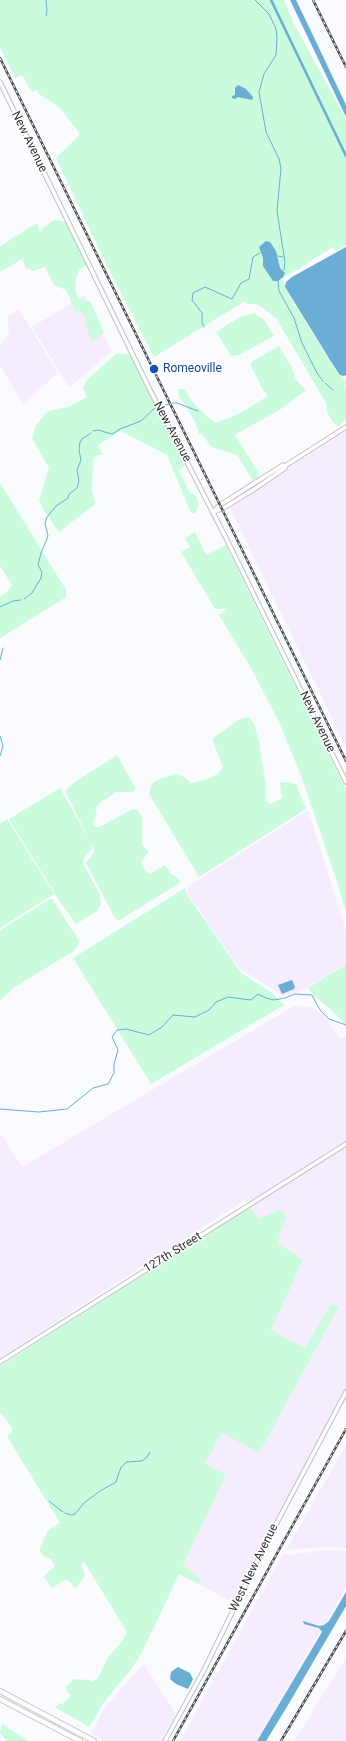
<!DOCTYPE html>
<style>
body{margin:0}
canvas{display:block;background:#f9fbff}
</style>
<canvas width="346" height="1741"></canvas>
<script>
const g = document.querySelector('canvas').getContext('2d');
g.lineJoin = 'round';
function fill(path, color) { g.fillStyle = color; g.fill(path, 'evenodd'); }
const poly = rows => new Path2D(rows.map(r => 'M' + r).join(''));
function strokePath(path, color, width, dash) { g.strokeStyle = color; g.lineWidth = width; g.lineCap = dash ? 'butt' : 'round'; g.setLineDash(dash || []); g.stroke(path); }
function drawText(font, color, halo, rows, align = 'center') {
  g.font = font + ' Roboto,sans-serif'; g.lineWidth = 3; g.setLineDash([]); g.textBaseline = 'middle'; g.strokeStyle = halo; g.fillStyle = color; for (const [text, x, y, turn = 0] of rows) {
    g.save(); g.translate(x, y); g.rotate((+turn || 0) * Math.PI / 180); g.textAlign = isNaN(turn) ? turn : align; if (halo) g.strokeText(text, 0, 0); g.fillText(text, 0, 0); g.restore();
  }
}
const industrial = poly([
 [84,295,111,351,69,388,32,327],
 [19,309,58,373,23,404,0,365,0,346,5,340,9,332,7,317],
 [346,431,346,747,229,506],
 [308,810,346,931,346,963,302,991,283,996,239,968,187,892,187,887],
 [296,1005,313,1008,321,1013,327,1019,340,1039,346,1036,346,1388,273,1524,235,1604,179,1573,226,1475,205,1463,222,1432,258,1452,339,1306,331,1304,305,1348,271,1330,303,1260,278,1243,245,1200,0,1358,0,1136,2,1135,22,1167],
 [346,1445,346,1548,328,1547,286,1550],
 [329,1550,346,1551,346,1588,256,1741,180,1741,283,1554,287,1555],
 [346,1658,346,1741,294,1741],
 [144,1664,176,1714,161,1741,103,1741,91,1734,104,1708]
]);
const green = poly([
 [0,0,284,0,293,22,346,119,346,245,336,251,333,247,282,279,285,285,286,290,324,352,340,375,344,381,346,380,346,386,344,384,346,390,346,420,338,426,332,421,328,414,326,403,276,318,257,304,247,304,245,301,154,357,109,270,56,158,80,134,59,107,39,94,37,90,32,92,22,75,15,78,0,48],
 [54,220,66,222,86,264,79,270,76,278,75,288,77,295,81,300,90,301,104,332,94,341,91,339,85,324,85,315,81,312,75,310,66,290,54,285,45,267,33,271,26,268,22,259,0,272,0,246,37,223,40,233,43,228],
 [254,313,264,320,274,336,239,355,231,356,216,332,240,317],
 [279,346,294,372,295,379,306,390,281,409,235,435,258,472,259,476,253,481,237,455,211,447,203,435,198,433,198,428,183,401,179,398,178,389,184,389,194,404,204,414,216,423,240,413,268,396,263,390,251,366,251,362],
 [117,353,132,355,185,466,179,470,189,492,196,496,199,504,196,513,191,513,167,455,121,431,98,445,103,454,96,456,93,460,92,490,95,504,59,532,44,511,39,500,49,468,32,438,36,425,48,411,68,407,87,397,83,388,86,381],
 [0,483,66,590,66,597,0,638,0,596,6,593,12,585,0,566],
 [195,532,206,555,226,545,346,790,346,913,336,878,302,778,280,724,251,668,219,615,225,611,225,609,215,609,181,552,190,547,185,538],
 [248,717,254,723,259,743,265,781,265,800,270,804,282,798,280,783,289,782,296,784,306,809,199,877,149,794,150,788,155,781,174,774,182,776,191,783,208,779,219,773,223,767,212,739,238,720],
 [117,755,135,788,134,792,116,792,100,803,95,808,97,814,93,821,93,824,96,827,99,827,133,809,137,810,142,817,142,844,148,852,147,854,141,862,145,871,150,874,165,865,171,874,179,879,179,882,178,884,118,921,115,918,86,863,94,853,94,849,66,793,67,789,78,780],
 [60,788,90,841,92,849,83,859,83,863,100,895,101,903,97,911,76,924,60,902,9,819],
 [7,819,54,894,0,928,0,824],
 [185,888,186,893,241,973,272,993,284,1005,151,1084,73,958],
 [50,899,52,899,72,930,79,941,78,946,72,952,15,987,0,1000,0,930],
 [346,964,346,1026,337,1015,314,996,308,988],
 [250,1207,259,1219,272,1213,280,1210,284,1213,286,1217,281,1229,278,1243,303,1260,271,1330,305,1348,331,1304,339,1306,259,1453,222,1433,205,1463,226,1475,183,1565,200,1579,199,1584,179,1574,141,1654,131,1669,104,1702,89,1727,55,1707,60,1703,63,1704,71,1695,67,1692,66,1687,74,1679,89,1680,91,1682,98,1678,108,1657,120,1644,127,1632,84,1562,81,1564,85,1576,76,1588,66,1579,52,1588,44,1576,55,1566,51,1559,43,1556,39,1550,48,1530,60,1523,8,1438,8,1435,12,1432,12,1428,0,1412,0,1366],
 [2,1724,22,1737,28,1741,7,1741,0,1733]
]);
const water = poly([
 [290,0,296,0,310,29,346,105,346,117],
 [238,85,246,89,253,97,252,100,238,97,235,99,232,98,232,96,235,95,235,88],
 [266,241,270,242,276,251,280,268,285,273,283,277,278,281,273,281,263,266,263,258,259,247],
 [346,247,346,375,344,376,340,375,330,360,285,287,286,282,292,277],
 [292,980,295,987,294,989,282,994,278,985],
 [346,1592,346,1606,288,1705,266,1741,257,1741,322,1632,319,1628,304,1624,303,1621,319,1626,324,1625,329,1621],
 [178,1667,190,1673,193,1679,188,1689,176,1684,170,1679,171,1672]
]);
const stream = poly([
 [255,0,269,14,276,29,277,37,276,55,264,74,259,92,266,132,279,159,281,168,277,211,285,262,284,270],
 [46,16,47,10,46,0],
 [278,256,283,257],
 [278,281,279,291,294,318,302,343,317,373,323,381],
 [204,327,202,323,202,313,192,300,193,293,205,287,232,299,241,283,249,279,253,257,260,253],
 [325,383,333,390],
 [173,403,177,403,198,411],
 [161,406,170,404],
 [93,431,98,430,112,434,120,429,141,421,156,407],
 [24,599,32,593,41,578,42,572,38,565,41,553,48,536,45,523,47,517,56,506,68,498,69,494,77,488,79,481,77,470,81,460,79,450,80,442,82,439,91,433],
 [0,607,13,601,21,600],
 [0,660,3,648],
 [0,736,3,746,0,756],
 [0,1109,39,1112,67,1109,93,1088,108,1084,114,1073,114,1064,118,1050,112,1037,117,1030,126,1029,149,1035,162,1027,173,1015,195,1017,209,1010,216,1002,228,997,251,1000,258,994,266,998,274,1000,285,998,295,994,312,995,320,1010,329,1019,346,1025],
 [49,1501,63,1512],
 [65,1513,71,1515,75,1514,84,1503,100,1491,116,1482,121,1467,127,1462,142,1461,147,1457,150,1452]
]);
const canal = poly([
 [271,0,346,156]
]);
const secondary = poly([
 [0,82,149,388,226,538,346,782],
 [214,511,220,505,283,465,285,466],
 [213,512,222,509,256,488,285,468,285,466,346,427],
 [0,1362,346,1144],
 [165,1741,204,1670,264,1547,346,1392]
]);
const highway = poly([
 [0,1691,94,1741],
 [0,1699,80,1741]
]);
const rail = poly([
 [313,0,346,67],
 [0,58,346,761],
 [173,1741,346,1429],
 [281,1741,346,1631]
]);
const markers = [
 [154,369,5,"#1a4fb4"]
];
const streetNames = [
 ["New Avenue",29,142,64],
 ["New Avenue",172,432,62],
 ["New Avenue",317,722,64],
 ["127th Street",173,1253,-32],
 ["West New Avenue",254,1568,-64]
];
const transitNames = [
 ["Romeoville",163,369]
];
fill(industrial, '#f5edfe');
fill(green, '#c9fbdc');
fill(water, '#6aadd5');
strokePath(stream, '#6aadd5', 1);
strokePath(canal, '#6aadd5', 2.5);
strokePath(secondary, '#bec1c4', 5.5);
strokePath(highway, '#bec1c4', 6);
strokePath(secondary, '#fff', 3.5);
strokePath(highway, '#fff', 4.5);
strokePath(rail, '#4d4e51', 2.5);
strokePath(rail, '#fff', 1, [3]);
for (const [x, y, r, color] of markers) { const dot = new Path2D(); dot.arc(x, y, r, 0, 2 * Math.PI); g.fillStyle = color; g.fill(dot); strokePath(dot, '#fff', 1.5); }
drawText('12px', '#313234', '#fff', streetNames);
drawText('12px', '#164399', '#fff', transitNames, 'left');
</script>
